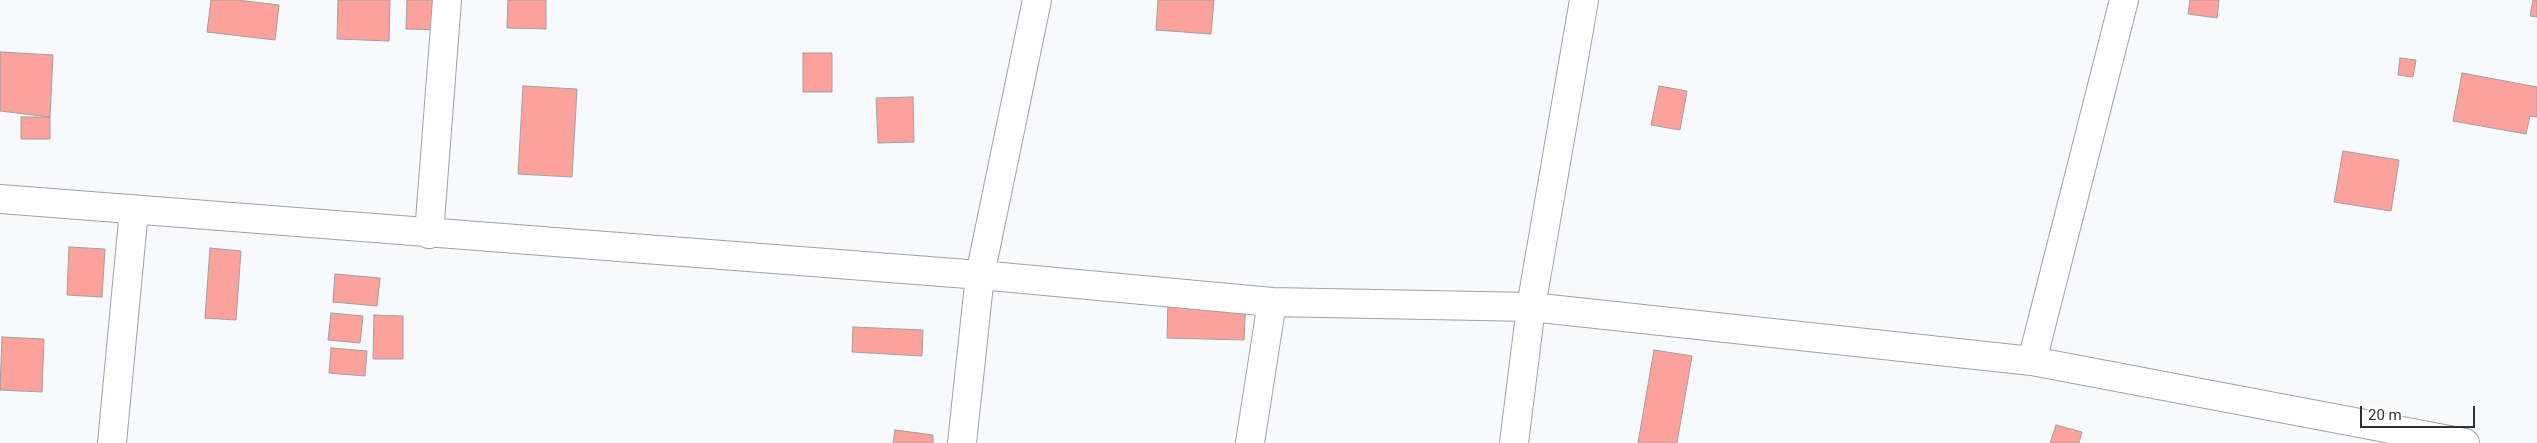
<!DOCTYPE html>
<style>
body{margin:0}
#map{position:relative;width:2537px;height:443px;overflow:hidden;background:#f8f9fc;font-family:Roboto,sans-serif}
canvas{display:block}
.scale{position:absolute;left:2360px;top:406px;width:115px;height:22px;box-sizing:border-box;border:2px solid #2f3031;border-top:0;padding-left:6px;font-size:15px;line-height:18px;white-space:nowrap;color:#2f3031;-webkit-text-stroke:4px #fff;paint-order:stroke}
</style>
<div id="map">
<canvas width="2537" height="443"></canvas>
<div class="scale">20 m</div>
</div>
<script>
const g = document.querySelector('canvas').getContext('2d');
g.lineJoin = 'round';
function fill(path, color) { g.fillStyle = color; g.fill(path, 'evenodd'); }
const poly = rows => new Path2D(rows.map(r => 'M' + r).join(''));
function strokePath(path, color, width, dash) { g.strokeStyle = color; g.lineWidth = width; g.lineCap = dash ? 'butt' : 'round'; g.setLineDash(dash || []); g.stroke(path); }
const building = poly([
 [211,0,237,0,279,5,275,40,207,32,211,0],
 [338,0,390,0,389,41,337,39,338,0],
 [407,0,450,0,450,30,406,29,407,0],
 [508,0,546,0,546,29,507,28,508,0],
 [1158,0,1214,0,1211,34,1156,30,1158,0],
 [2190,0,2219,0,2217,18,2188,14,2190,0],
 [2533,0,2537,0,2537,17,2530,16,2533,0],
 [0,52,53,55,50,117,0,111,0,52],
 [803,53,832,53,832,92,803,92,803,53],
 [2400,58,2416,60,2413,77,2398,75,2400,58],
 [2462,73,2537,87,2537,117,2530,116,2526,134,2453,121,2462,73],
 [523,86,577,89,572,177,518,174,523,86],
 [1659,86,1687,91,1680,130,1651,125,1659,86],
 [913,97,914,142,878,143,876,98,913,97],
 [21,117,50,117,50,139,21,139,21,117],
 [2343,151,2399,160,2391,211,2334,202,2343,151],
 [69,247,105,249,102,297,67,295,69,247],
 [210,248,241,251,236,320,205,318,210,248],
 [335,274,380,278,377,306,333,302,335,274],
 [1168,296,1246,298,1244,340,1167,338,1168,296],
 [331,313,363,316,360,343,328,340,331,313],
 [374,315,403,316,403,359,373,359,374,315],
 [853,327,923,330,922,356,852,352,853,327],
 [2,337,44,339,42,392,0,390,2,337],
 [331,348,367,351,365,376,329,373,331,348],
 [1654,350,1692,356,1677,443,1638,443,1654,350],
 [2056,425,2082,432,2079,443,2050,443,2056,425],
 [895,430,933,435,933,443,893,443,895,430]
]);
const minor = poly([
 [0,199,980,275,1272,302,1531,307,2032,361,2465,443],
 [429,234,447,0],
 [2032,361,2124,0],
 [112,443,134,210],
 [962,443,980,275,1037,0],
 [1250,443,1272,302],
 [1514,443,1531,307,1584,0]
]);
fill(building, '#fba29d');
strokePath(building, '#a29e9e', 1);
strokePath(minor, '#9fa1a3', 30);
strokePath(minor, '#fff', 28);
</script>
